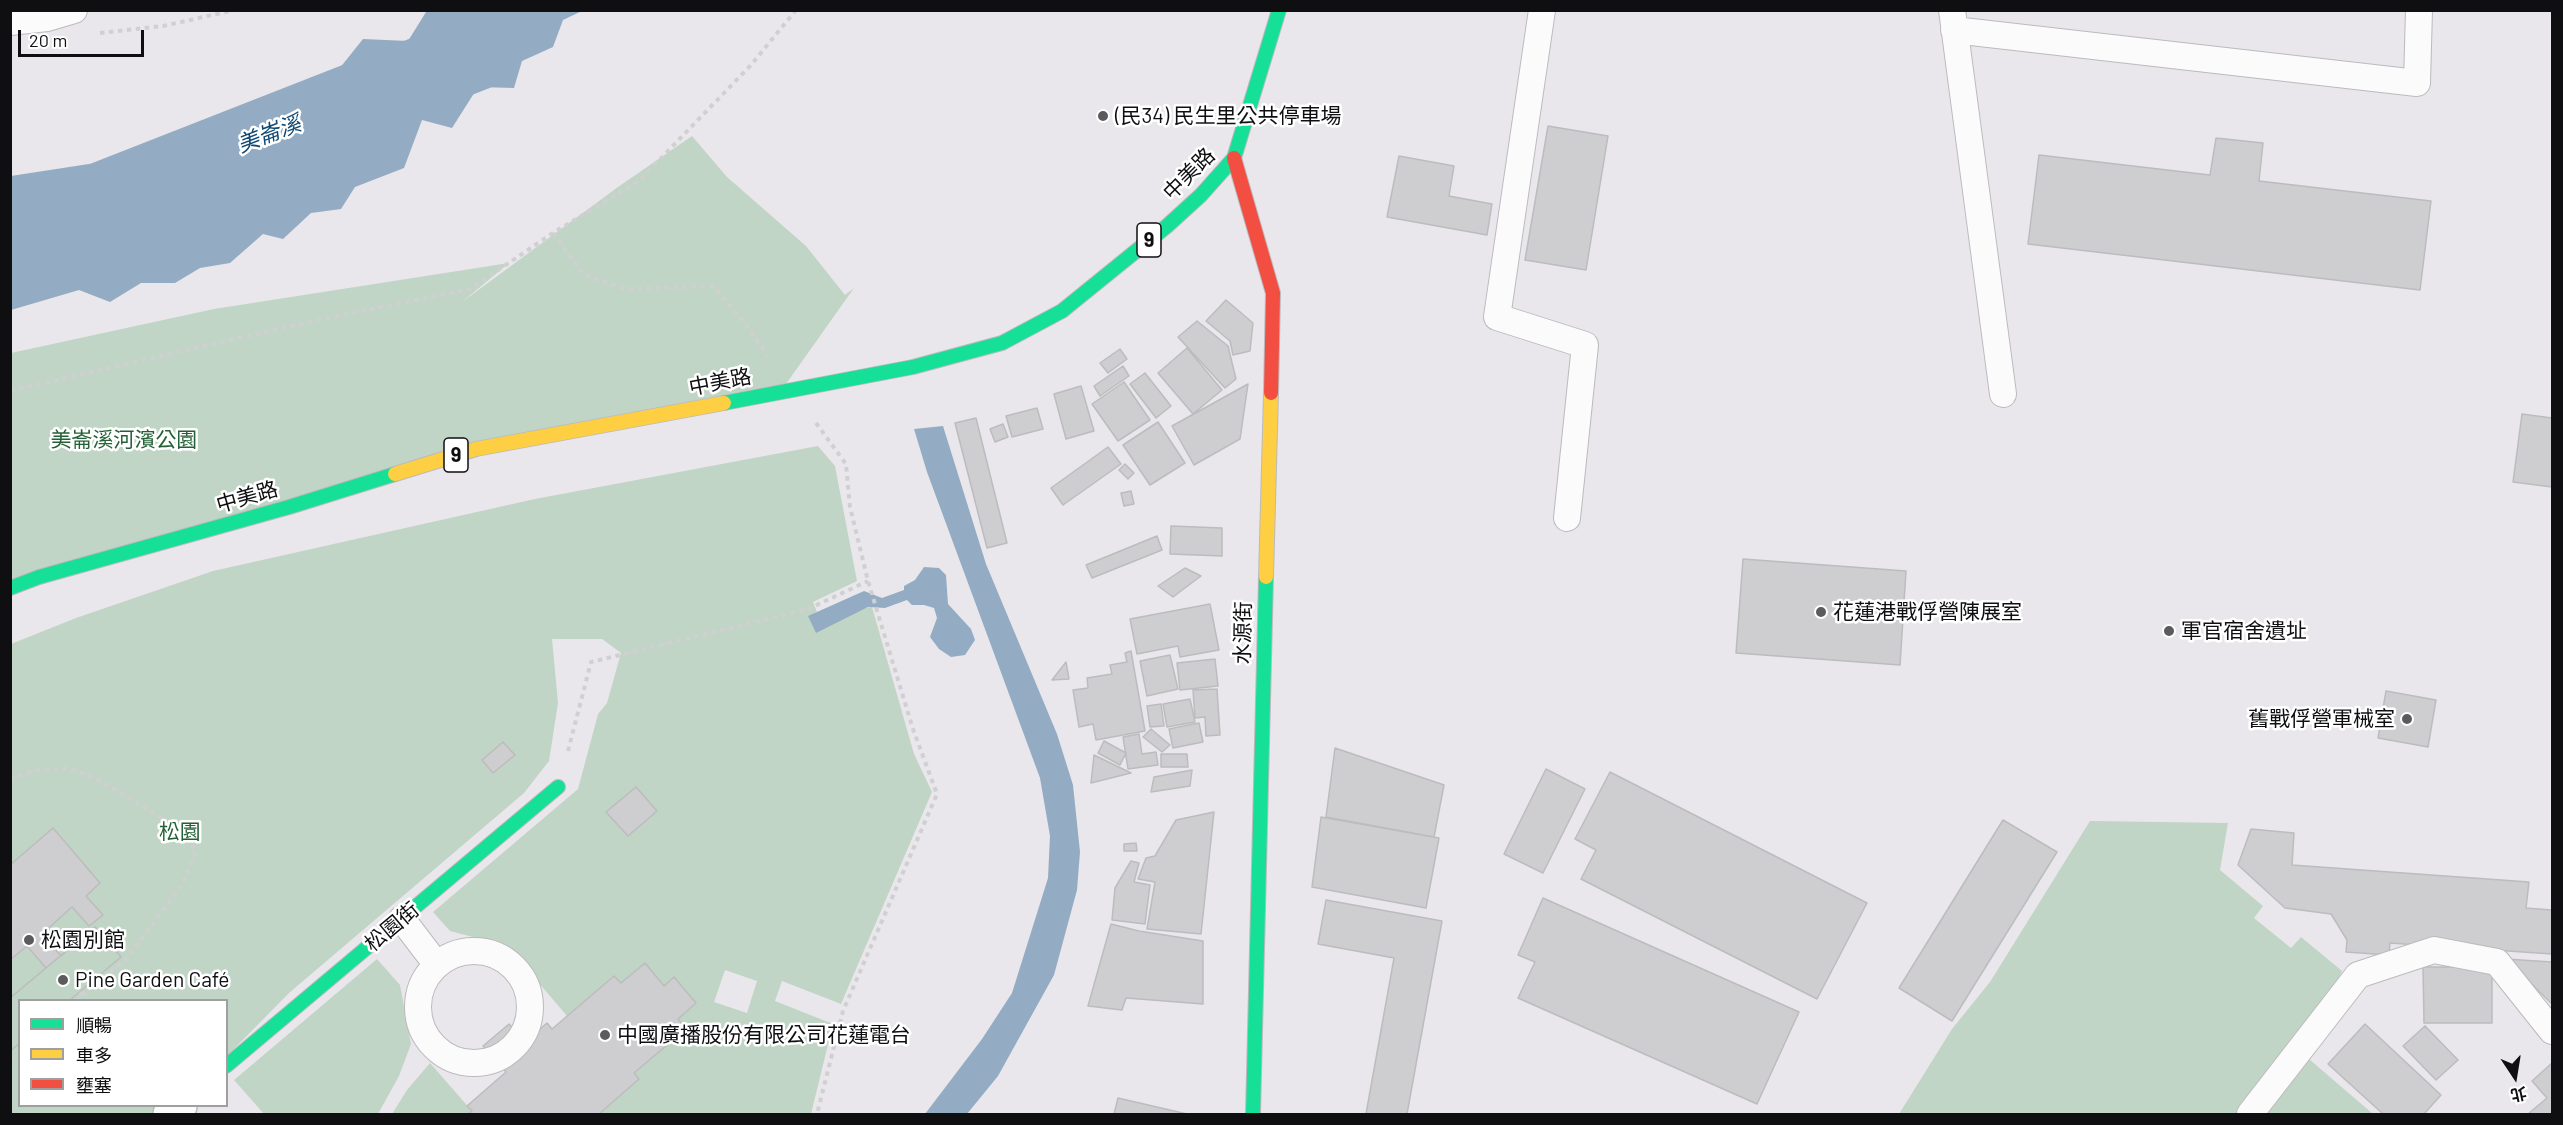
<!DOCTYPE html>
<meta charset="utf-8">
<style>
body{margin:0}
#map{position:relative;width:2563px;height:1125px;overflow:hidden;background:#e9e7eb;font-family:Barlow,"Noto Sans TC",sans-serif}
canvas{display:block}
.frame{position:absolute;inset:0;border:12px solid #0f0e11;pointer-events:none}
.legend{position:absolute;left:18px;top:999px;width:210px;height:108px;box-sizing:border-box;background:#fff;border:2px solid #9f9fa0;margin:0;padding:8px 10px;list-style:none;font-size:18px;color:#0f0e11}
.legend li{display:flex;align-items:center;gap:12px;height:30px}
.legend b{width:30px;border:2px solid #9f9fa0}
.north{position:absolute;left:2485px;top:1047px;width:60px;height:60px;-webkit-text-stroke:4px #fff;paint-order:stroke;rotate:168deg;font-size:16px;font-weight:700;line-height:24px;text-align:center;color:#0f0e11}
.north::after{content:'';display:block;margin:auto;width:21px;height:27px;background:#0f0e11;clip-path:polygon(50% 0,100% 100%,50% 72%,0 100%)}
.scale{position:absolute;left:18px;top:30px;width:126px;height:27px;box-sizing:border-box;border:3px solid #0f0e11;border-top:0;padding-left:8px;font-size:18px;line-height:21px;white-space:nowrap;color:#0f0e11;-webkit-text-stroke:4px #fff;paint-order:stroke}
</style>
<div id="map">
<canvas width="2563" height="1125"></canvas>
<div class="frame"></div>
<ul class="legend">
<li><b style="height:8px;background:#16e098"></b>順暢</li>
<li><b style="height:8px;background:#ffcf43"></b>車多</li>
<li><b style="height:8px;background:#f24e42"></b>壅塞</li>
</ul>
<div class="north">北</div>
<div class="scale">20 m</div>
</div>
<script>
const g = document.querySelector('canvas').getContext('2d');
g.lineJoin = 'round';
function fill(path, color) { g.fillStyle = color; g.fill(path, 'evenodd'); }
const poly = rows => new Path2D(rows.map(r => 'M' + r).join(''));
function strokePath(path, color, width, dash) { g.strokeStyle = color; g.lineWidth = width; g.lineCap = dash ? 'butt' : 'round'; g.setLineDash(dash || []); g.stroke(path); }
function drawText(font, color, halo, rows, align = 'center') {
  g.font = font + ' Barlow,"Noto Sans TC",sans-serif'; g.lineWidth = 5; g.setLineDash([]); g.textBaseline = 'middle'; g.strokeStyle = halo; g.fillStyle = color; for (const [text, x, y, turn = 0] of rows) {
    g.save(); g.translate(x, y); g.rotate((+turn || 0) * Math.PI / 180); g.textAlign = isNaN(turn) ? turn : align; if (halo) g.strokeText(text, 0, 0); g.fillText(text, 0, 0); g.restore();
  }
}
const green = poly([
 [692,136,727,177,806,246,845,295,854,288,781,391,476,449,11,588,11,353,214,309,509,263,462,302,618,187],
 [818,446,835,466,857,581,813,602,817,612,808,617,872,607,914,754,932,792,841,1004,782,981,775,1001,833,1024,811,1114,599,1114,639,1079,634,1073,686,1029,678,1019,696,1003,674,977,664,986,645,964,621,983,614,976,567,1016,515,955,488,941,450,931,433,912,578,789,598,714,607,703,621,653,602,639,552,639,558,703,549,761,524,793,289,993,227,1056,226,1000,20,1000,20,1106,171,1106,159,1114,11,1114,11,644,76,618,213,571,535,499],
 [725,970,757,981,747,1013,714,1002],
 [2090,821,2228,823,2220,870,2263,906,2254,918,2291,948,2301,937,2342,971,2324,1010,2295,1047,2373,1114,1899,1114,1952,1029,1990,982],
 [377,959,400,985,411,1044,399,1076,378,1114,264,1114,234,1080],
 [430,1063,472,1111,468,1114,392,1114,407,1090]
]);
const water = poly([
 [430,11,582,11,563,20,553,47,522,61,514,88,478,87,452,128,422,120,404,168,355,187,341,209,311,213,283,239,263,234,230,263,200,268,175,283,141,283,110,302,79,290,11,310,11,209,25,207,37,222,67,225,98,211,135,179,156,188,183,163,230,161,242,148,274,134,292,110,308,107,319,76,339,69,363,39,408,41,426,12],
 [943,426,986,564,1057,734,1073,785,1080,852,1077,890,1054,975,998,1076,967,1114,925,1114,982,1039,1012,993,1048,878,1050,836,1040,778,927,472,914,429],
 [924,567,939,568,946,575,948,604,971,629,975,640,965,655,951,657,939,649,930,637,937,618,934,608,924,605,912,605,907,600,885,608,868,607,816,633,808,616,864,591,882,598,904,590,904,586,915,580]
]);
const river = poly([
 [10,214,101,200,476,53,501,10]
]);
const building = poly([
 [1548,126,1608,136,1586,270,1525,260,1548,126],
 [2216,138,2263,143,2259,181,2431,201,2420,290,2028,244,2039,155,2210,175,2216,138],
 [1399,156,1454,166,1449,196,1492,204,1487,235,1387,217,1399,156],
 [1226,300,1253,323,1250,351,1233,355,1230,341,1206,321,1226,300],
 [1197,321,1228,346,1236,379,1225,388,1178,337,1197,321],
 [1187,348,1222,390,1193,414,1158,373,1187,348],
 [1120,349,1127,359,1108,373,1100,363,1120,349],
 [1123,366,1129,376,1100,396,1094,386,1123,366],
 [1145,373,1171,406,1156,418,1130,384,1145,373],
 [1124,382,1150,420,1118,441,1092,404,1124,382],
 [1248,384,1240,439,1194,465,1172,426,1248,384],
 [1081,386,1094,431,1066,439,1054,394,1081,386],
 [1037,408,1043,429,1012,437,1006,416,1037,408],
 [2522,414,2552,418,2552,487,2513,482,2522,414],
 [976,418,1007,543,987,548,955,423,976,418],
 [1158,422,1185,463,1150,485,1123,445,1158,422],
 [1003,424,1008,437,995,442,990,429,1003,424],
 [1108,447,1121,464,1063,505,1051,488,1108,447],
 [1125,464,1134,473,1128,479,1119,470,1125,464],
 [1131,491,1134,504,1124,506,1121,493,1131,491],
 [1171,526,1222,528,1222,556,1170,554,1171,526],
 [1157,536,1162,550,1092,578,1086,565,1157,536],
 [1743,559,1906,571,1900,665,1736,653,1743,559],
 [1185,568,1201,576,1173,597,1158,586,1185,568],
 [1210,604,1219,650,1180,657,1178,646,1137,654,1130,619,1210,604],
 [1131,651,1145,731,1096,740,1093,724,1079,727,1073,690,1088,688,1087,678,1112,674,1110,665,1127,662,1125,653,1131,651],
 [1170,655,1178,689,1147,696,1140,661,1170,655],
 [1215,659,1218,686,1180,690,1177,663,1215,659],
 [1066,662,1069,679,1052,680,1066,662],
 [1217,689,1220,735,1206,736,1205,717,1195,718,1193,690,1217,689],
 [2386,691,2436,700,2428,747,2378,738,2386,691],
 [1190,699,1195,722,1167,727,1163,704,1190,699],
 [1161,704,1164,726,1150,727,1147,706,1161,704],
 [1199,723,1203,742,1173,748,1169,729,1199,723],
 [1151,729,1170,745,1162,752,1143,737,1151,729],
 [1139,734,1142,754,1156,752,1158,765,1128,769,1123,737,1139,734],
 [1104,741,1126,753,1120,765,1098,753,1104,741],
 [503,742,515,755,493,773,482,760,503,742],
 [1335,748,1444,785,1434,837,1326,817,1335,748],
 [1161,754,1187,754,1188,767,1161,767,1161,754],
 [1094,755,1131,773,1091,783,1094,755],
 [1546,769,1585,789,1543,873,1504,854,1546,769],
 [1192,770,1190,786,1151,792,1154,777,1192,770],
 [1610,772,1867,903,1817,999,1581,879,1596,850,1575,839,1610,772],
 [636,787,657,811,628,836,606,812,636,787],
 [1214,812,1201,934,1147,929,1155,882,1138,879,1146,858,1155,856,1176,820,1214,812],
 [1321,817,1439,838,1426,908,1312,887,1321,817],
 [2003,820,2057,852,1952,1021,1899,988,2003,820],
 [53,828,100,883,86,896,103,915,89,926,72,907,42,934,61,956,95,927,121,957,70,1000,20,1000,20,1043,10,1051,10,998,46,968,27,946,10,960,10,865,53,828],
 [2251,829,2294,833,2292,865,2529,882,2526,908,2552,910,2552,954,2390,943,2389,955,2346,952,2347,940,2331,914,2285,908,2238,865,2251,829],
 [1136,843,1137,851,1124,851,1124,844,1136,843],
 [1131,861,1139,863,1134,882,1150,885,1145,924,1112,920,1115,888,1131,861],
 [1543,898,1799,1012,1757,1104,1518,998,1535,962,1518,955,1543,898],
 [1326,900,1442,921,1407,1114,1366,1114,1394,958,1318,944,1326,900],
 [1111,924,1139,931,1203,941,1203,1004,1126,998,1122,1010,1088,1006,1111,924],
 [95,927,121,957,70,1000,20,1000,20,1043,10,1051,10,998,95,927],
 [2506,959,2552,962,2552,1004,2506,959],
 [645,963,664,986,674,977,696,1003,678,1019,686,1029,634,1073,639,1079,599,1114,468,1114,472,1111,467,1106,506,1072,483,1046,509,1024,525,1042,547,1023,552,1029,614,976,621,983,645,963],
 [2423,967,2492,967,2492,1023,2424,1023,2423,967],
 [2365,1024,2441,1095,2424,1114,2383,1114,2328,1064,2365,1024],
 [2425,1026,2458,1060,2436,1080,2403,1046,2425,1026],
 [2552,1063,2552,1114,2528,1114,2547,1098,2532,1081,2552,1063],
 [1118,1098,1187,1114,1114,1114,1118,1098]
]);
const path = poly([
 [100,33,163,26,235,10],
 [553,233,584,275,626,289,713,286,745,323,768,356],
 [10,391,299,324,470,289,553,233,639,181,751,65,796,10],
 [816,423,846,464,850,507,868,581,913,729,937,794,843,1011,817,1114],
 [568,751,591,662,808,609,868,581],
 [10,779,35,771,68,768,95,778,177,827,196,851,182,885,126,959,77,1000],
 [80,992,87,1000],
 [10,1058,20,1050]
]);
const lane = poly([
 [1542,10,1497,317,1585,345,1567,518],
 [1952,10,2003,394],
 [10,22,47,18,74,10],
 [1954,30,2417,83,2419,10],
 [402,919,437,965],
 '418 1007a56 56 0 1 1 112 0a56 56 0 1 1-112 0Z',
 [2250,1114,2358,975,2434,950,2497,962,2552,1031]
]);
const street = poly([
 [170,1114,180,1106]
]);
const fast = poly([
 [724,403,913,367,1002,343,1062,311,1167,226,1201,195,1234,158,1279,10],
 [10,588,39,577,289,507,395,474],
 [226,1066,558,787],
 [1253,1114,1266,577]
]);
const slow = poly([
 [395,474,476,449,724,403],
 [1266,577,1271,393]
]);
const jam = poly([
 [1234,158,1273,293,1271,393]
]);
const markers = [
 [1103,116,6,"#5b5a5d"],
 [1821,612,6,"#5b5a5d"],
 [2169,631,6,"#5b5a5d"],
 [2407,719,6,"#5b5a5d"],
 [29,940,6,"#5b5a5d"],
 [63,980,6,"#5b5a5d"],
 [605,1035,6,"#5b5a5d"]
];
const shields = [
 [1149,240,24],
 [456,455,24]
];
const shieldNames = [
 ["9",1149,240],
 ["9",456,455]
];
const poiNames = [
 ["(民34) 民生里公共停車場",1115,116],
 ["花蓮港戰俘營陳展室",1833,612],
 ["軍官宿舍遺址",2181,631],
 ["舊戰俘營軍械室",2395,719,"right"],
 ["松園別館",41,940],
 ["Pine Garden Café",75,980],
 ["中國廣播股份有限公司花蓮電台",617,1035]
];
const streetNames = [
 ["中美路",1189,174,-45],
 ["中美路",720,382,-11],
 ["中美路",247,497,-16],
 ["水源街",1243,633,-89],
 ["松園街",392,927,-40]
];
const parkNames = [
 ["美崙溪河濱公園",124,440],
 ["松園",180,832]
];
const waterNames = [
 ["美崙溪",269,134,-21]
];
fill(green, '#c0d5c5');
fill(water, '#93acc3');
strokePath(river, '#93acc3', 75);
fill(building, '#cecdd0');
strokePath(building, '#bcbcbe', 1.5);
strokePath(lane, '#bcbabd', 28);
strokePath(street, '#bcbabd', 36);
strokePath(fast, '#bcbabd', 16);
strokePath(slow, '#bcbabd', 16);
strokePath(jam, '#bcbabd', 16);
strokePath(path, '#d0cfd1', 4, [4.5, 4.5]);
strokePath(lane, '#fcfbfc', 26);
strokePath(street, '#fcfbfc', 33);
strokePath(fast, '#16e098', 14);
strokePath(slow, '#ffcf43', 14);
strokePath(jam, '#f24e42', 14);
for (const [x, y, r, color] of markers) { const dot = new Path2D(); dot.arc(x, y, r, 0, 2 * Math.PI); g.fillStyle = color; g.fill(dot); strokePath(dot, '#fff', 2); }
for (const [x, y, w] of shields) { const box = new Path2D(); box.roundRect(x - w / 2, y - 17, w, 34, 4.5); g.fillStyle = '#fff'; g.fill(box); strokePath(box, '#0f0e11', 1.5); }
drawText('bold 20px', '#0f0e11', null, shieldNames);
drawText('21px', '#0f0e11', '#fff', poiNames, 'left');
drawText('21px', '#0f0e11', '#fff', streetNames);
drawText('21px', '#256136', '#fff', parkNames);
drawText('italic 22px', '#0f4974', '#fff', waterNames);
</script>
